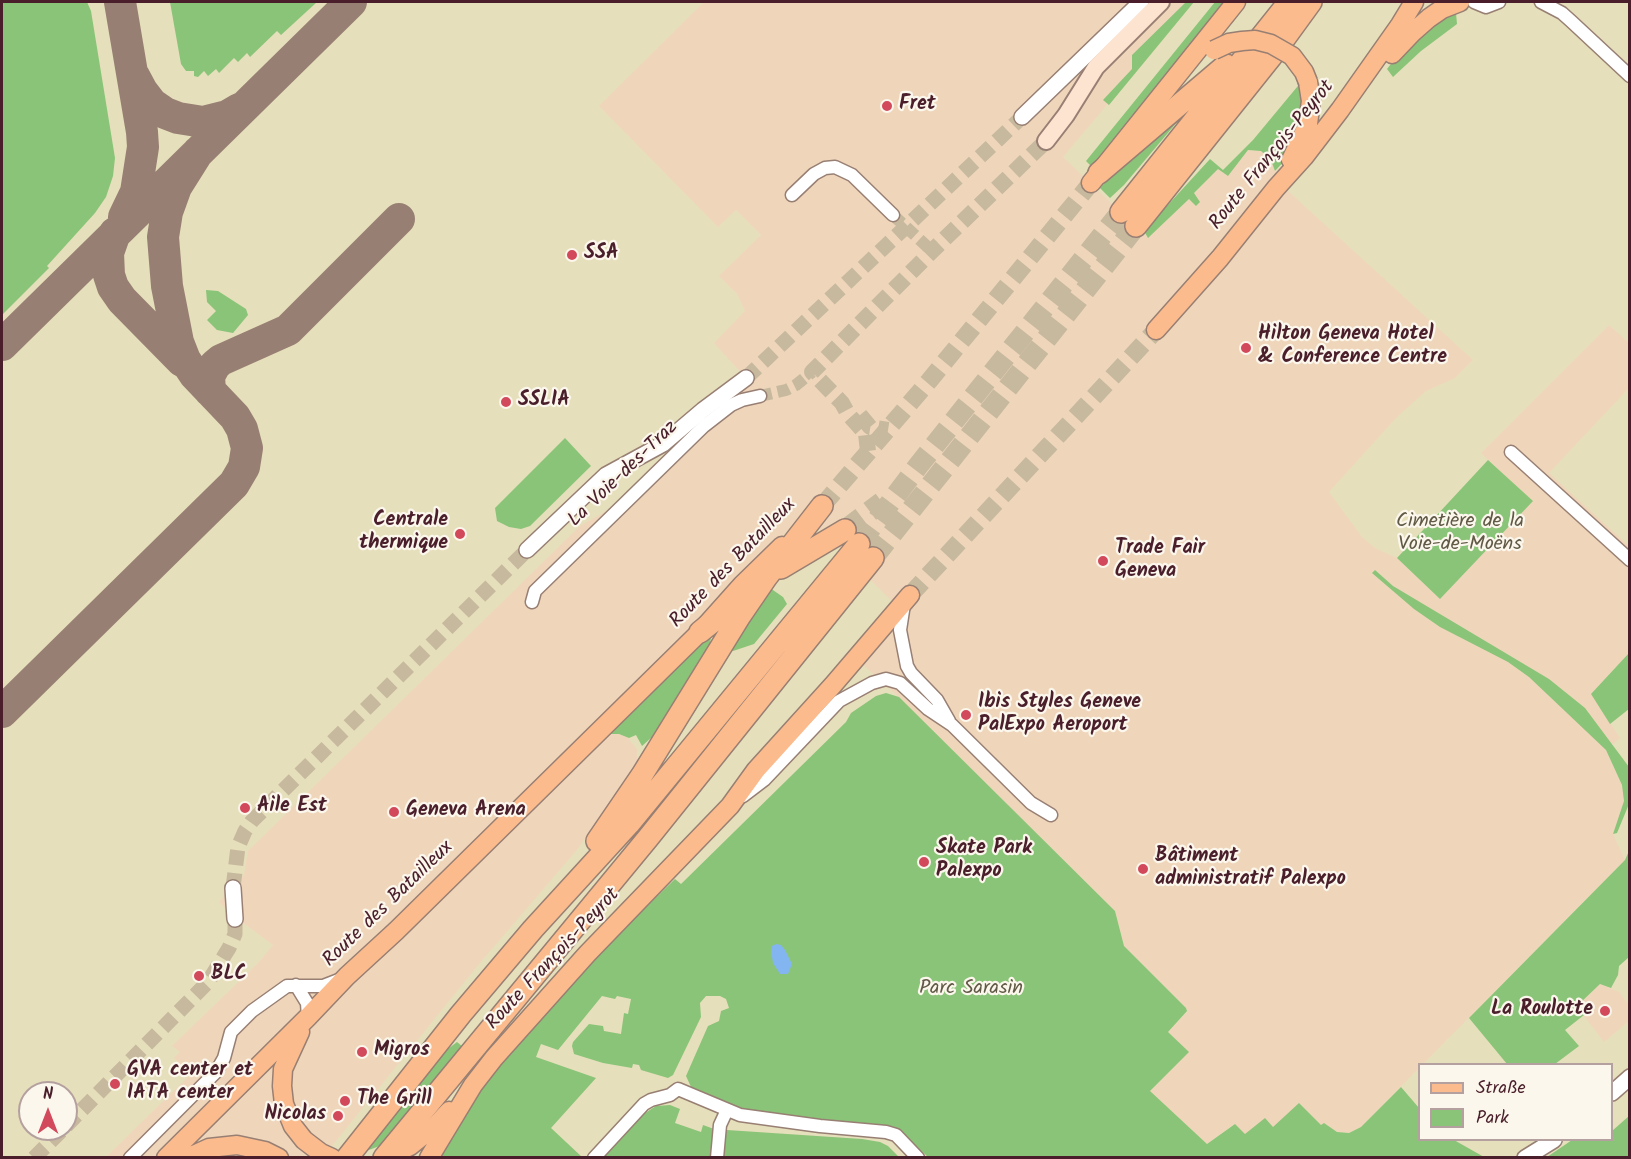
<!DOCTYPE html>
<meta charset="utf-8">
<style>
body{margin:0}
#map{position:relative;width:1631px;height:1159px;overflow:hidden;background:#e6dfbb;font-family:Kalam,sans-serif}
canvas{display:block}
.frame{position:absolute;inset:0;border:3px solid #4a1f2b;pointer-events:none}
.legend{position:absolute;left:1418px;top:1063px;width:195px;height:78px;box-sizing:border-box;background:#fbf7ec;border:2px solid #b4a19f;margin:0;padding:8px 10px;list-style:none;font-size:18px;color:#4a1f2b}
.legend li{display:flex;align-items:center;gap:12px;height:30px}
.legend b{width:30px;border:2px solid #b4a19f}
.north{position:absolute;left:18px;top:1081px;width:60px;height:60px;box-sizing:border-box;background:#fbf7ec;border:2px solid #b4a19f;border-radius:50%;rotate:0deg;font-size:16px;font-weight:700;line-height:24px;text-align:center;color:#4a1f2b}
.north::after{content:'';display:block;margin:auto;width:21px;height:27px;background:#d1495b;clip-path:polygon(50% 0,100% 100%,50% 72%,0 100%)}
</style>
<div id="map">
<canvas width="1631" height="1159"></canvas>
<div class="frame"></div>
<ul class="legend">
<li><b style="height:8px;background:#fbbb8d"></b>Straße</li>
<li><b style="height:16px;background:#8ac478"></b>Park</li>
</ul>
<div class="north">N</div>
</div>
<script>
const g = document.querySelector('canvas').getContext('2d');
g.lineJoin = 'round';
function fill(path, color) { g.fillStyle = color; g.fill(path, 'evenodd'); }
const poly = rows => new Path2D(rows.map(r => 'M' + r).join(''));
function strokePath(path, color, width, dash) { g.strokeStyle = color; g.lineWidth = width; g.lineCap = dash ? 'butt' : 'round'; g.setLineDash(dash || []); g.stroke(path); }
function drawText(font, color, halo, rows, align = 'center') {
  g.font = font + ' Kalam,sans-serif'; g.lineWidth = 4.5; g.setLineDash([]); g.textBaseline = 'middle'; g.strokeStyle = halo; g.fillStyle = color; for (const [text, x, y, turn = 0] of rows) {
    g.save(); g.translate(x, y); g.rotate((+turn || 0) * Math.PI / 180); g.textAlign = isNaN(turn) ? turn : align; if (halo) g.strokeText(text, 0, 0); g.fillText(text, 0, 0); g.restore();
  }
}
const built = poly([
 [704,2,1194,2,1063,157,1148,238,1189,199,1195,205,1199,202,1194,194,1218,168,1228,176,1248,150,1261,151,1271,160,1275,171,1287,190,1473,360,1455,378,1426,391,1396,418,1329,492,1362,537,1375,548,1397,558,1440,599,1532,501,1481,453,1609,325,1629,343,1629,388,1549,473,1629,546,1629,653,1591,694,1620,738,1606,750,1622,785,1624,801,1613,834,1625,860,1423,1064,1420,1064,1419,1068,1361,1127,1349,1133,1337,1132,1324,1123,1322,1125,1272,1127,1245,1135,1234,1124,1207,1144,1150,1091,1188,1052,1168,1032,1187,1012,1186,1008,1124,946,1115,911,899,697,861,663,903,612,804,514,595,725,608,734,616,733,626,736,637,749,637,761,623,786,576,851,479,964,323,1157,105,1158,190,1075,174,1058,180,1052,172,1046,258,963,273,945,230,913,219,902,244,875,248,851,580,526,610,509,699,421,746,378,714,343,745,311,737,294,719,276,761,235,736,210,718,227,599,106],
 [1600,984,1619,992,1629,1005,1629,1021,1604,1042,1577,1007]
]);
const green = poly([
 [2,2,87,2,91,11,115,158,113,176,106,197,95,213,47,266,49,268,2,315],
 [170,2,317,2,281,35,277,31,250,57,247,53,238,62,234,58,219,73,216,69,208,76,204,71,198,77,194,76,194,71,186,71,181,64],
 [1186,2,1194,2,1109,105,1103,100,1132,69,1132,55],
 [1215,2,1228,2,1092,167,1086,161],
 [1456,13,1457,24,1421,51,1393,77,1387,69,1407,43,1433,19],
 [1302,81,1305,114,1286,159,1275,171,1271,160,1261,151,1248,150,1228,176,1218,169,1194,193,1200,202,1196,206,1189,199,1148,238,1144,231,1210,159,1223,170,1253,140],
 [1205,89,1124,185,1110,198,1100,188,1116,169],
 [206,290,218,291,246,309,248,315,233,333,217,330,207,320,216,311,207,302],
 [565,438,591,466,530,526,521,529,509,527,497,521,495,508],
 [1488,460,1533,501,1440,599,1397,558],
 [1375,570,1393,586,1549,679,1585,708,1629,767,1629,804,1617,833,1613,834,1624,801,1622,785,1606,750,1529,677,1508,662,1440,627,1414,609,1372,573],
 [770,588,783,597,787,604,754,644,733,651,729,649],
 [708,637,711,638,710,643,652,737,642,746,636,735,629,738,619,734,608,734],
 [1629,653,1629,709,1610,724,1591,694],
 [886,693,899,697,1115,911,1124,946,1186,1008,1187,1011,1168,1032,1189,1052,1150,1091,1207,1144,1235,1124,1245,1134,1265,1118,1273,1127,1299,1103,1321,1125,1324,1123,1337,1132,1349,1133,1361,1127,1401,1087,1419,1108,1420,1140,1454,1140,1484,1157,928,1157,895,1127,875,1124,788,1117,736,1109,692,1089,686,1076,708,1026,719,1021,721,1011,729,1008,726,999,720,996,706,996,700,1003,701,1017,673,1075,668,1078,641,1070,639,1065,633,1064,632,1068,603,1063,574,1054,572,1046,573,1042,589,1024,603,1026,604,1031,621,1034,624,1013,628,1014,631,999,617,996,615,999,602,996,558,1050,541,1044,536,1057,596,1078,551,1128,582,1157,434,1158,485,1080,594,957,675,879,681,884,846,722,851,713,876,696],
 [1629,851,1629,957,1619,966,1618,975,1611,988,1600,984,1577,1006,1584,1015,1565,1030,1579,1046,1555,1064,1507,1064,1469,1018,1625,860],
 [457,1042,463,1047,385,1144,366,1151,444,1052],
 [670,1105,680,1109,675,1123,701,1132,703,1125,714,1129,711,1157,603,1158,639,1117,656,1106],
 [1629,1116,1629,1157,1547,1157,1572,1140,1612,1140,1612,1131],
 [727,1130,862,1139,880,1142,888,1146,899,1157,722,1158,723,1138]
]);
const water = poly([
 [776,944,781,945,785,950,792,964,788,974,780,974,773,963,771,951,772,946]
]);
const taxiway = poly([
 [120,2,142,132,143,147,136,192,124,217],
 [134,76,142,91,152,104,165,113,178,118,203,122,227,116,239,109],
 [115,233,108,253,109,275,113,287,122,300,182,361],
 [2,345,351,2],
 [210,391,209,376,215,365,221,360,288,330,399,219],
 [2,712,234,484,244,467,247,448,242,429,235,417,195,375,185,360,178,342,167,286,163,237,167,212,176,187,198,152]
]);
const minorTunnel = poly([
 [893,215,932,251],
 [760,396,786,390,796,385,812,372]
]);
const tertiaryTunnel = poly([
 [746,378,1022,117],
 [233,888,238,847,245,831,252,821,527,550],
 [66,1126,208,982,229,948,235,934,235,919],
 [34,1158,63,1129]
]);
const secondaryTunnel = poly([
 [860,415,870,427,888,430],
 [868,451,866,434,848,414,842,403,812,372,932,251,1046,141]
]);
const primaryTunnel = poly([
 [822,506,929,381,1091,183],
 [910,595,1156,330]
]);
const motorwayTunnel = poly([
 [845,530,882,502],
 [859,544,918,466,1121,212],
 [873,558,1136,226]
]);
const minor = poly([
 [1474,2,1486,7,1499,2],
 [1541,2,1562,13,1572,22,1630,76],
 [792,195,814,174,825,168,835,167,852,175,893,215],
 [1511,452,1630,560],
 [532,602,535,591,704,426,731,405,742,400,760,396],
 [904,604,900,630,907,666,911,673,937,700,949,721],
 [743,796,764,780,839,701,872,683,886,679,900,683,928,709,952,725,1031,803,1051,815],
 [296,985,307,1003,308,1017],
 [130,1158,216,1072,224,1058,231,1032,252,1011,287,986,323,986,341,979],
 [594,1158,644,1104,651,1100,670,1095,678,1089,740,1115,820,1126,886,1132,896,1135,918,1158],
 [717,1158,720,1125,727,1110]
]);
const tertiary = poly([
 [1022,117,1141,2],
 [527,550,606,475,663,444,703,410,746,378],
 [233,888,235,919],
 [1612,1093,1630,1077],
 [1525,1158,1554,1140]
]);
const secondary = poly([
 [1046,141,1066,115,1096,67,1161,2]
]);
const primary = poly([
 [1392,54,1412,33,1429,18,1442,9,1460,2],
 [1291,160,1308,124,1311,101,1308,82],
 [1091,183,1236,2],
 [1156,330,1220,258,1276,188,1304,157,1340,110,1400,25,1414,2],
 [300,1032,283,1069,282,1086,284,1104,293,1126,304,1140,321,1153,332,1158],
 [166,1158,308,1017,347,976,396,931,700,632,742,585,782,546],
 [187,1158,209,1148,237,1145,265,1151,279,1158],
 [386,1158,410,1146,436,1125,449,1111],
 [429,1158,473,1085,494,1058,587,954,730,806,756,770,833,685,910,595]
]);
const motorway = poly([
 [1099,173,1226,65],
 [1121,212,1289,2],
 [1136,226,1271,57,1311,2],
 [781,568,845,530],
 [700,632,747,594],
 [597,841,642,775,740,616,766,578,822,506],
 [347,1158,461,1014,533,929,629,824,859,544],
 [384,1158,648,838,873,558]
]);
const primaryBridge = poly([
 [1214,50,1229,43,1242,41,1255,40,1271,44,1292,56,1304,72,1308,82]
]);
const markers = [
 [887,106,6,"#d1495b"],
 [572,255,6,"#d1495b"],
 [1246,348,6,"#d1495b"],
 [506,402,6,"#d1495b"],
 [460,534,6,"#d1495b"],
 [1103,561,6,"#d1495b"],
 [966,715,6,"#d1495b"],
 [245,808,6,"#d1495b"],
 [394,812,6,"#d1495b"],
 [924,862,6,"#d1495b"],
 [1143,869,6,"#d1495b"],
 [199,976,6,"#d1495b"],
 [1605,1011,6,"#d1495b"],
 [362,1052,6,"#d1495b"],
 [115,1084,6,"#d1495b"],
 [345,1101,6,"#d1495b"],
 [338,1116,6,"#d1495b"]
];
const poiNames = [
 ["Fret",899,106],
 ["SSA",584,255],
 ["Hilton Geneva Hotel",1258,336],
 ["& Conference Centre",1258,359],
 ["SSLIA",518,402],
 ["Centrale",448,522,"right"],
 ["thermique",448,545,"right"],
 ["Trade Fair",1115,550],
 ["Geneva",1115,573],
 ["Ibis Styles Geneve",978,704],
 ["PalExpo Aeroport",978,727],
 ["Aile Est",257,808],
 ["Geneva Arena",406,812],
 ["Skate Park",936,850],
 ["Palexpo",936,873],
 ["Bâtiment",1155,858],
 ["administratif Palexpo",1155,881],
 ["BLC",211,976],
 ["La Roulotte",1593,1011,"right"],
 ["Migros",374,1052],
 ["GVA center et",127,1072],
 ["IATA center",127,1095],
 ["The Grill",357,1101],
 ["Nicolas",326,1116,"right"]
];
const streetNames = [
 ["Route François-Peyrot",1273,156,-51],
 ["La Voie-des-Traz",624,475,-44],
 ["Route des Batailleux",734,564,-46],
 ["Route des Batailleux",389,905,-44],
 ["Route François-Peyrot",554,960,-47]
];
const parkNames = [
 ["Cimetière de la",1460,523],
 ["Voie-de-Moëns",1460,546],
 ["Parc Sarasin",971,990]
];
fill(built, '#efd6bb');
fill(green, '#8ac478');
fill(water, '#83b6f0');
strokePath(taxiway, '#987f73', 32);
strokePath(minorTunnel, '#c7b99e', 12, [12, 6]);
strokePath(tertiaryTunnel, '#c7b99e', 15, [15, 8]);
strokePath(secondaryTunnel, '#c7b99e', 16, [16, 8]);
strokePath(primaryTunnel, '#c7b99e', 18, [18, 9]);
strokePath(motorwayTunnel, '#c7b99e', 21, [21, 10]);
strokePath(minor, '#987f73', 15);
strokePath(tertiary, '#987f73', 18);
strokePath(secondary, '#987f73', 20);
strokePath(primary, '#987f73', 21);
strokePath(motorway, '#987f73', 24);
strokePath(minor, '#fff', 12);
strokePath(tertiary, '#fff', 15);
strokePath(secondary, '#fde4d1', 16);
strokePath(primary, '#fbbb8d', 18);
strokePath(motorway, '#fbbb8d', 21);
strokePath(primaryBridge, '#987f73', 21, []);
strokePath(primaryBridge, '#fbbb8d', 18);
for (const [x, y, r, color] of markers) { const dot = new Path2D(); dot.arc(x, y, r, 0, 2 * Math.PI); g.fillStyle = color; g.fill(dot); strokePath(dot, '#fbf7ec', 2); }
drawText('bold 20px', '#4a1f2b', '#fbf7ec', poiNames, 'left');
drawText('20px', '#4a1f2b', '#fbf7ec', streetNames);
drawText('20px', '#605946', '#fbf7ec', parkNames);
</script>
